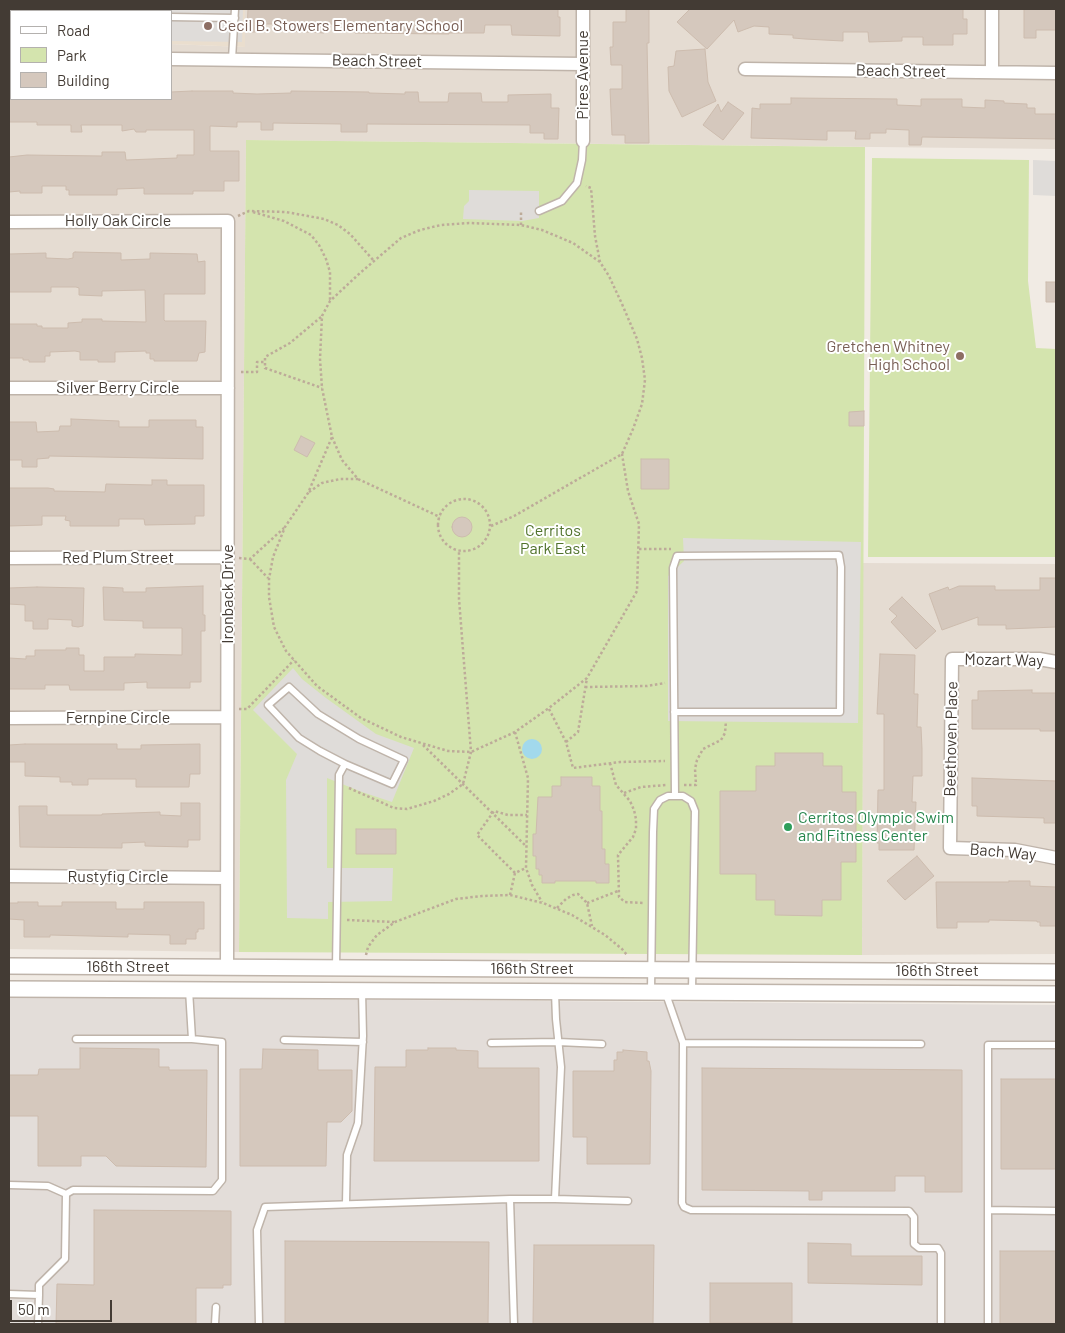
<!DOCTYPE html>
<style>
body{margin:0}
#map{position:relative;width:1065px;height:1333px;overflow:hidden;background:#f1ebe4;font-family:Barlow,sans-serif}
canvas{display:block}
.frame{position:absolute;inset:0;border:10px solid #433b34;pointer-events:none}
.legend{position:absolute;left:10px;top:10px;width:162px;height:90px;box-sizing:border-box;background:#fff;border:1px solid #b4b1ae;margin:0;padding:6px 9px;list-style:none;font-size:15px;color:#433b34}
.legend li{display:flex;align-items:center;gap:10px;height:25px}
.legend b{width:25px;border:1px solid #b4b1ae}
.scale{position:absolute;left:10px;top:1300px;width:102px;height:22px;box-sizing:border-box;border:2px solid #433b34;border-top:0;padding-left:6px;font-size:15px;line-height:18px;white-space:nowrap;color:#433b34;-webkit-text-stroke:4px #fff;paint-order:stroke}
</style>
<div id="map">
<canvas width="1065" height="1333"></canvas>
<div class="frame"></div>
<ul class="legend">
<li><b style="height:6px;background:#fff"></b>Road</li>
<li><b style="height:14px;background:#d4e4ae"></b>Park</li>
<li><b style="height:14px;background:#d5c8bd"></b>Building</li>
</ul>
<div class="scale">50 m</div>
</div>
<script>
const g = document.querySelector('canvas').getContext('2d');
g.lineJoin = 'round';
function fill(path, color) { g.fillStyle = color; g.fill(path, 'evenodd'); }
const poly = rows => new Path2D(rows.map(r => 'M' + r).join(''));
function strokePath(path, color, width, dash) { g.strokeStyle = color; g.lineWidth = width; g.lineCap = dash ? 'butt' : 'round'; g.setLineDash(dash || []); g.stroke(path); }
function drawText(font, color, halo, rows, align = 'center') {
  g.font = font + ' Barlow,sans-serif'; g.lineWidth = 4; g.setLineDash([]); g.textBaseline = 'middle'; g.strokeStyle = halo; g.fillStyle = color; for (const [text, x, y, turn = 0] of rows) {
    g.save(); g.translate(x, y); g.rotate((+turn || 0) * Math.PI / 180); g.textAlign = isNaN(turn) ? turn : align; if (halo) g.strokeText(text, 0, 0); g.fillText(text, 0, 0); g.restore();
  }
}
const residential = poly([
 [245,9,1056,9,1056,149,246,140,239,952,9,949,9,40,11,40,11,99,171,99,171,44,245,47],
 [863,563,1056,564,1056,954,862,955]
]);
const industrial = poly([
 [9,997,1056,1005,1056,1324,9,1324]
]);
const education = poly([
 [9,9,245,9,245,47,171,44,171,11,11,11,11,40,9,40]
]);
const green = poly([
 [246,140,865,147,862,955,239,952],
 [872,158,1029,160,1028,281,1036,348,1056,349,1056,557,868,557]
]);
const parking = poly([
 [117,9,243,9,242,42,171,41,171,11,117,11],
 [1033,160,1056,161,1056,196,1033,195],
 [469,190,539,191,539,218,522,221,463,219,464,206,469,201],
 [683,538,861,542,858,723,668,721,668,576,684,561],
 [293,668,302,679,326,698,376,734,414,748,392,802,362,792,327,778,327,868,393,868,392,901,328,902,328,919,287,918,286,780,297,754,253,710]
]);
const water = poly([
 '522 749a10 10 0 1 1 20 0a10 10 0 1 1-20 0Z'
]);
const building = poly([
 [248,9,558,9,558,17,560,17,560,36,512,35,511,25,485,25,484,33,449,33,449,34,355,33,353,24,324,24,324,33,288,31,289,24,263,24,262,32,249,32,249,30,247,30,248,9],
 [626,9,649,9,649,43,647,43,649,143,625,143,625,135,612,135,610,89,622,89,622,65,611,65,610,47,613,47,613,22,626,22,626,9],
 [690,9,963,9,963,19,967,19,967,34,953,34,953,45,923,45,923,37,902,37,902,41,869,42,868,32,843,32,843,41,805,39,793,38,793,35,769,34,769,27,754,26,738,32,734,20,707,49,677,22,690,9],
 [1024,9,1056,9,1056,30,1036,30,1036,38,1024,38,1024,9],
 [705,49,708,82,716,101,682,117,669,91,668,67,674,66,676,51,705,49],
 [192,91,233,91,233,93,257,94,291,93,291,91,369,92,369,93,405,94,405,92,418,92,419,102,448,102,449,93,481,93,482,102,508,102,508,95,551,94,551,108,559,108,558,139,544,139,544,133,530,133,530,125,367,124,367,132,341,132,341,124,273,123,273,130,261,130,261,122,237,122,237,127,210,126,210,151,239,151,239,181,224,181,224,191,193,191,193,194,144,194,144,188,117,189,117,195,69,195,69,190,66,190,66,186,42,186,42,193,20,193,20,191,9,192,9,157,27,155,102,156,102,152,125,152,126,160,177,158,177,155,194,155,194,130,146,130,146,132,136,132,134,129,122,131,122,125,81,125,82,132,71,132,71,125,37,125,37,122,9,122,9,99,171,99,171,92,192,91],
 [791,98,897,99,897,105,921,106,921,99,962,99,962,107,985,108,985,100,1004,101,1004,103,1027,104,1027,108,1035,108,1035,114,1056,114,1056,139,922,137,921,145,909,145,909,130,886,129,886,133,870,133,870,139,855,139,856,131,827,131,827,140,751,138,752,108,760,109,760,104,791,104,791,98],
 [728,102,744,113,723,140,703,125,718,104,721,112,728,102],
 [75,252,121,253,121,260,150,259,150,253,197,254,198,262,205,261,205,294,164,294,164,320,165,321,206,321,205,352,199,353,197,361,154,361,154,359,150,359,150,353,146,353,146,351,115,352,115,362,98,362,98,360,80,360,80,352,75,351,50,352,50,356,45,356,45,362,29,362,29,360,23,360,23,358,9,358,9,324,37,324,37,326,42,326,42,328,68,328,68,323,82,322,82,319,102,319,102,321,146,322,145,290,102,291,102,296,79,295,79,288,76,287,51,287,51,292,9,292,9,254,46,253,46,258,68,259,73,258,73,253,75,252],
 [1046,282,1056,282,1056,302,1046,302,1046,282],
 [864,411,864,426,849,426,849,412,864,411],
 [71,419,119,421,119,427,149,427,149,420,196,420,196,427,203,427,203,459,49,456,49,458,37,459,37,467,22,467,22,460,9,460,9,422,36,422,37,432,59,431,60,426,71,426,71,419],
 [301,436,315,443,307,457,294,450,301,436],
 [641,459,669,459,669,489,641,489,641,459],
 [152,480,167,480,167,485,204,485,204,516,195,516,195,524,145,525,144,519,119,519,119,526,70,526,70,521,65,520,66,516,42,516,42,525,9,526,9,488,48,488,54,489,54,491,105,492,106,484,152,485,152,480],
 '452 527a10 10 0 1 1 20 0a10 10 0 1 1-20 0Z',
 [1040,578,1056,578,1056,627,1006,629,1006,625,978,625,978,617,942,630,929,594,948,587,949,590,959,586,995,586,995,590,1040,590,1040,578],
 [203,586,203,615,205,615,205,631,201,631,201,682,190,682,190,688,147,688,147,682,124,683,124,690,70,690,69,685,45,685,45,689,9,689,9,658,26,659,26,656,35,656,35,650,66,650,66,648,79,648,79,655,84,655,84,671,104,671,104,657,135,657,135,654,182,655,182,628,143,628,143,621,104,620,103,587,123,588,123,592,146,592,146,588,203,586],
 [37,587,84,588,83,626,78,627,72,626,72,620,48,619,48,629,33,629,33,621,25,621,25,605,9,604,9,588,37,587],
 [902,597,936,631,916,649,891,622,897,616,889,609,902,597],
 [880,654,915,655,914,694,918,694,917,727,921,727,922,749,922,776,913,776,912,802,916,802,914,850,879,850,879,843,877,843,878,790,884,790,884,714,877,714,880,654],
 [1032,690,1032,693,1056,693,1056,731,1040,731,1040,729,972,729,972,700,978,700,978,691,1032,690],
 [25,744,117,744,117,749,141,749,141,745,200,744,200,774,190,774,189,787,136,787,136,779,88,779,88,785,72,785,72,782,60,782,60,777,25,776,25,762,9,762,9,745,25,744],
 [775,753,823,753,823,766,842,766,842,792,856,792,856,862,841,862,841,900,822,900,822,916,775,915,775,900,756,900,756,874,720,874,720,791,756,791,756,766,775,766,775,753],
 [561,777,592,777,592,786,600,786,600,811,602,811,602,849,605,849,605,864,609,864,609,883,596,883,596,881,555,881,555,883,542,883,542,875,539,875,539,869,536,869,536,856,533,856,533,834,536,834,538,797,552,797,552,786,561,786,561,777],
 [972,778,1056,781,1056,823,1044,823,1044,818,977,816,977,806,972,806,972,778],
 [181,803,200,803,200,840,188,840,188,847,145,846,145,842,122,843,122,848,20,847,19,806,47,806,47,815,102,815,102,814,160,812,160,815,181,816,181,803],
 [356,829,396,829,396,854,356,854,356,829],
 [917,856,934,876,905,900,887,881,917,856],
 [1009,881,1030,881,1030,886,1056,887,1056,926,1040,926,1040,922,1037,922,1037,921,989,920,989,922,957,922,957,928,937,928,936,882,1009,882,1009,881],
 [18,902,38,902,38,906,62,906,62,902,116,902,116,909,144,909,144,902,204,902,204,929,198,929,198,932,196,932,196,939,186,939,186,944,170,944,170,935,128,934,128,937,50,935,50,937,24,937,24,920,9,919,9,903,18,903,18,902],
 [80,1048,159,1049,159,1067,169,1067,169,1070,207,1070,206,1167,116,1166,106,1156,81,1156,81,1166,38,1166,38,1116,9,1116,9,1075,38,1075,39,1069,80,1069,80,1048],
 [428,1048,456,1048,456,1050,478,1051,478,1068,539,1068,539,1161,374,1161,375,1067,406,1067,406,1050,428,1050,428,1048],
 [263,1049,318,1050,318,1070,352,1070,352,1111,341,1122,327,1122,326,1166,240,1166,240,1069,262,1069,263,1049],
 [623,1050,647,1052,647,1061,649,1061,651,1071,650,1164,587,1164,587,1137,573,1137,573,1071,614,1071,614,1060,617,1060,617,1052,623,1052,623,1050],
 [702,1068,962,1070,962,1192,925,1192,925,1176,895,1176,895,1191,822,1191,822,1200,809,1200,809,1191,702,1190,702,1068],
 [1001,1079,1056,1079,1056,1169,1001,1169,1001,1079],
 [94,1210,231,1211,231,1285,223,1285,223,1288,196,1288,196,1324,56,1324,57,1284,94,1285,94,1210],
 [285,1241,489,1242,488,1324,285,1324,285,1241],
 [808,1243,851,1244,851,1256,922,1256,922,1285,808,1283,808,1243],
 [534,1245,654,1245,653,1324,533,1324,534,1245],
 [1000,1251,1056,1251,1056,1324,1000,1324,1000,1251],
 [710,1283,792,1283,792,1323,710,1323,710,1283]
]);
const path = poly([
 [253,212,284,221,311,235,319,245,326,259,330,272,330,301],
 [238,216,249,211,286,212,324,219,338,225,350,234,374,261],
 [521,225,521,212],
 [600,262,573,243,542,230,521,225,469,223,441,225,420,230,401,238,360,273,330,301,322,316,320,359,322,388,332,437,308,493,285,527,273,557,269,579,269,597,274,627,286,651,317,686,361,718,401,737,448,751,471,752,515,732,549,708,587,678,637,591,639,524,628,491,622,454],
 [321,317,290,343,265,357,265,368,322,388],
 [241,372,257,372,257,362,265,362],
 [332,437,342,460,358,479,440,517],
 [309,492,322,483,340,479,358,479],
 '438 525a26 26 0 1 1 52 0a26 26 0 1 1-52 0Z',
 [491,526,514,516,622,454,633,429,642,404,645,380,642,358,637,339,622,304,609,276,600,262,595,236,591,188,586,186],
 [639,549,671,549],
 [239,558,250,559,284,528],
 [250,559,268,578],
 [585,687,647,686,665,683],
 [239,709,247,709,294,660],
 [549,709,566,742,573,768,620,762,665,761],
 [515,732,528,778,526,868,532,885,542,902],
 [566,742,578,732,587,678],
 [423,745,526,846],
 [610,763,616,785,630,801,634,810,636,819,636,829,633,837,618,855,619,897,625,902,643,903],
 [684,785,696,785,695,769,697,760,703,749,721,740,725,733,726,721],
 [349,788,394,808,407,809,434,801,449,794,463,784,471,752,459,599,459,550],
 [624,793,641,787,666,785],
 [515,873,477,835,494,811,508,815,527,815],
 [510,895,515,873,526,868],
 [587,903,618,891],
 [557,908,566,899,573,895,578,894,587,903,592,926],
 [347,920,394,922],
 [366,955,368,947,377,935,395,922,456,899,482,896,510,895,543,903,572,915,605,935,622,949,627,955]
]);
const service = poly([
 [129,11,129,9],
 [171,17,235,18],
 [232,59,235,9],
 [539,211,562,201,577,183,582,160,583,141],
 [674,712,840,712,841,567,839,555,677,556,673,568,675,796],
 [336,967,339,775,345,764,392,784,404,760,359,739,318,714,289,687,268,705,299,738,320,751,345,764],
 [651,992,653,832,654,809,660,800,668,796,683,796,691,801,695,811,692,991],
 [666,994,683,1043,682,1203,684,1207,691,1210,909,1211,914,1217,914,1244,919,1248,938,1248,941,1253,941,1324],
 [76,1039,192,1039],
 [284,1040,363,1042],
 [491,1043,558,1042,602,1044],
 [683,1043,921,1044],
 [9,1185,48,1186,66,1194],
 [555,1199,628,1201],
 [346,1203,347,1155,358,1123,363,1036,362,991],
 [988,1210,988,1045,1056,1045],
 [9,1294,39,1295,38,1324],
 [39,1295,39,1285,65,1259,66,1194,73,1190,213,1191,222,1180,222,1042,192,1039,189,990],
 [215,1324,216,1307],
 [259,1324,257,1230,265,1207,510,1199],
 [514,1324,510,1199,555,1199,561,1067,556,1019,555,992],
 [988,1324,988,1210,1056,1211]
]);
const minor = poly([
 [9,57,11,57],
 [171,59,583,64],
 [745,69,1056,73],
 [992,72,992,9],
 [583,141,583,9],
 [9,222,228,221,227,967],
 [9,388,228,388],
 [9,558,228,557],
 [1056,662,1039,659,952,659,950,848,1015,850,1056,858],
 [9,718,227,717],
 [9,876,227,878]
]);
const tertiary = poly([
 [9,966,1056,972],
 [9,989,1056,994]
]);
const markers = [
 [208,26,5,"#8d6e63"],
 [960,356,5,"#8d6e63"],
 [788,827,5,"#2e9e5b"]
];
const educationNames = [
 ["Cecil B. Stowers Elementary School",218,26],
 ["Gretchen Whitney",950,347,"right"],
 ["High School",950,365,"right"]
];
const streetNames = [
 ["Beach Street",377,61,1],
 ["Beach Street",901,71,1],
 ["Pires Avenue",583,75,-90],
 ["Holly Oak Circle",118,221],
 ["Silver Berry Circle",118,388],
 ["Red Plum Street",118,558],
 ["Ironback Drive",228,594,-90],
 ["Mozart Way",1004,660,1],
 ["Fernpine Circle",118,718],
 ["Beethoven Place",951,739,-89],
 ["Bach Way",1003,852,5],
 ["Rustyfig Circle",118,877],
 ["166th Street",128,967],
 ["166th Street",532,969],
 ["166th Street",937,971]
];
const parkNames = [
 ["Cerritos",553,531],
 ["Park East",553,549]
];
const leisureNames = [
 ["Cerritos Olympic Swim",798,818],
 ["and Fitness Center",798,836]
];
fill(residential, '#e5dcd2');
fill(industrial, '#e3ddd9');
fill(education, '#eadece');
fill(green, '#d4e4ae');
fill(parking, '#dfdcd9');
fill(water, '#a2d9ec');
fill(building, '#d5c8bd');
strokePath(building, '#cdbcae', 1);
strokePath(service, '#bfb4aa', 9);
strokePath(minor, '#bfb4aa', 15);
strokePath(tertiary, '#bfb4aa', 18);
strokePath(path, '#bdab99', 2.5, [2.5, 2.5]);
strokePath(service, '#fff', 6);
strokePath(minor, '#fff', 12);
strokePath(tertiary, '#fff', 15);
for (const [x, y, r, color] of markers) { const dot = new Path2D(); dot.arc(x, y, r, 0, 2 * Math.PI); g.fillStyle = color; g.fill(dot); strokePath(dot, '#fff', 2); }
drawText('16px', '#785e54', '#fff', educationNames, 'left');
drawText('16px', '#433b34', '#fff', streetNames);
drawText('16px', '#50722b', '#fff', parkNames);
drawText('16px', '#27864d', '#fff', leisureNames, 'left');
</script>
